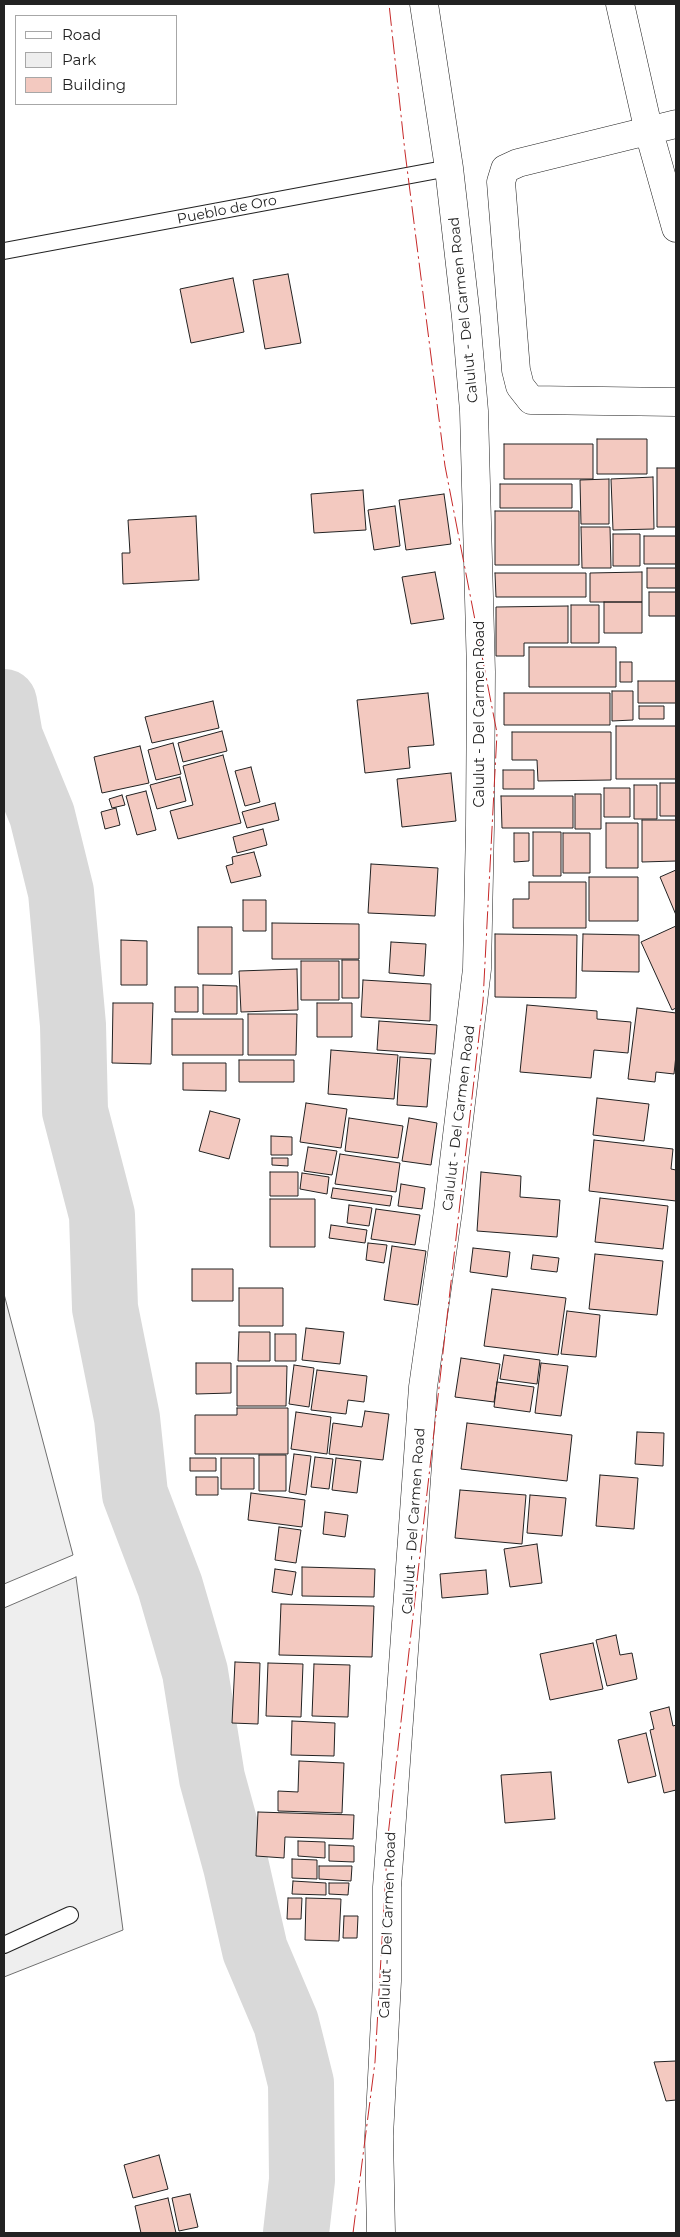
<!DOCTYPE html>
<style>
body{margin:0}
#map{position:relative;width:680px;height:2237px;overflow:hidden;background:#fff;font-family:Montserrat,sans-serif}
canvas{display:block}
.frame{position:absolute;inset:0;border:5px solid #222;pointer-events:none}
.legend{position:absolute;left:15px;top:15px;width:162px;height:90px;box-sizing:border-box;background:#fff;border:1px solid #a7a7a7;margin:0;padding:6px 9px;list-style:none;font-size:15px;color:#222}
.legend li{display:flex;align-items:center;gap:10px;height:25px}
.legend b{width:25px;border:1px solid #a7a7a7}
</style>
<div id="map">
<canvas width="680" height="2237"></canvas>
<div class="frame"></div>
<ul class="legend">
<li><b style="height:6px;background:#fff"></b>Road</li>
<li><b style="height:14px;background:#eee"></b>Park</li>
<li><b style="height:14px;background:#f3c9c0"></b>Building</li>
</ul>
</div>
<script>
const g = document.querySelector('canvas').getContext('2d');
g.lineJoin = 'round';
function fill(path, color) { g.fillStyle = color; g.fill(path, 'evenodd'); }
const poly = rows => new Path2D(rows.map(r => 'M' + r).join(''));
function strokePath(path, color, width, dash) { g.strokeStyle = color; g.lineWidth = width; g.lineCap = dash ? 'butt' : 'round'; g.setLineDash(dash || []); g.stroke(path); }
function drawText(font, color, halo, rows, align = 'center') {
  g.font = font + ' Montserrat,sans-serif'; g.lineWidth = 4; g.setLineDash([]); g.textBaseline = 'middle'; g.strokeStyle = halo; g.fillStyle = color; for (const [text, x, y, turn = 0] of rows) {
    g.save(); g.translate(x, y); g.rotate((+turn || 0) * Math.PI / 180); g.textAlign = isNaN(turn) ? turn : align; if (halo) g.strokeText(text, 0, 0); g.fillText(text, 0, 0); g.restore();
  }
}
const green = poly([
 [4,1294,73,1555,4,1584,4,1294],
 [76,1577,123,1930,4,1977,4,1608,76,1577]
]);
const river = poly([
 [4,702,10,737,42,815,61,892,73,1025,75,1111,102,1215,105,1308,127,1418,135,1494,170,1586,195,1672,212,1778,236,1866,255,1950,286,2023,301,2083,302,2180,296,2233]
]);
const building = poly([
 [288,274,301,343,265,349,253,280,288,274],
 [233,278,244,332,191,343,180,289,233,278],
 [597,439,647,439,647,474,597,474,597,439],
 [504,444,593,444,593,479,504,479,504,444],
 [657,468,676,468,676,527,657,527,657,468],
 [653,477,654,529,613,530,611,479,653,477],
 [609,479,609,524,581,524,580,480,609,479],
 [500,484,572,484,572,508,500,508,500,484],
 [363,490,366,530,314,533,311,494,363,490],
 [444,494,451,544,406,550,399,500,444,494],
 [395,506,400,546,374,550,368,510,395,506],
 [495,511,579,511,579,565,495,565,495,511],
 [196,516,199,580,123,584,122,553,130,553,128,520,196,516],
 [581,527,610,527,611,568,582,568,581,527],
 [613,534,640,534,640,566,613,566,613,534],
 [644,536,676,536,676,564,644,564,644,536],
 [647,568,676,568,676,588,647,588,647,568],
 [435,572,444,619,411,624,402,577,435,572],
 [642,572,642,602,590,602,590,573,642,572],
 [495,573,586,573,586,597,496,597,495,573],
 [649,592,676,592,676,616,649,616,649,592],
 [604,602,642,602,642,633,604,633,604,602],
 [571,605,599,605,599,643,571,643,571,605],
 [568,606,568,643,524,643,524,656,496,656,496,607,568,606],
 [529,647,616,647,616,687,529,687,529,647],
 [620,662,632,662,632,682,620,682,620,662],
 [638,681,676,681,676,703,638,703,638,681],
 [612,691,633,691,633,720,612,721,612,691],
 [428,693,434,745,408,747,410,768,365,773,357,700,428,693],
 [504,693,610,693,610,725,504,725,504,693],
 [213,701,219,728,152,743,145,717,213,701],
 [639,706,664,706,664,719,639,719,639,706],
 [616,726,676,726,676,779,616,779,616,726],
 [222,731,227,751,183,762,178,743,222,731],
 [512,732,611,732,611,780,538,781,537,760,512,760,512,732],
 [173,743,181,774,156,780,148,750,173,743],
 [140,746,149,783,102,793,94,757,140,746],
 [223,755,241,823,178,839,170,811,193,805,183,766,223,755],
 [251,767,260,802,245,806,235,771,251,767],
 [503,770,534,770,534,789,503,789,503,770],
 [451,773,456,821,402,827,397,779,451,773],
 [180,777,186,801,157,809,150,785,180,777],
 [660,783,676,783,676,816,660,816,660,783],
 [634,785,657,785,657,819,634,819,634,785],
 [604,788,630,788,630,817,604,817,604,788],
 [146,791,156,830,137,835,126,796,146,791],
 [575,794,601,794,601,829,575,829,575,794],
 [122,795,125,805,112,808,109,799,122,795],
 [501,796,573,796,573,828,502,828,501,796],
 [275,803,279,820,247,828,242,812,275,803],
 [116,808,120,825,105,829,101,812,116,808],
 [642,820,676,820,676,861,642,862,642,820],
 [606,823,638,823,638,868,606,868,606,823],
 [263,829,267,845,237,853,233,837,263,829],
 [533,832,561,832,561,876,533,876,533,832],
 [514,833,529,833,529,861,514,862,514,833],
 [563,833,590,833,590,873,563,873,563,833],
 [254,852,261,876,231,883,226,866,233,864,232,857,254,852],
 [371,864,438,868,435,916,368,913,371,864],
 [676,870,676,915,660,877,676,870],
 [589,877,638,877,638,921,589,921,589,877],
 [529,882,586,882,586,928,513,928,513,899,529,899,529,882],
 [243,900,266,900,266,931,243,931,243,900],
 [272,923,359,924,359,959,272,959,272,923],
 [676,926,676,1008,672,1010,641,942,676,926],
 [198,927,232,927,232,974,198,974,198,927],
 [495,934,577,935,576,998,495,997,495,934],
 [583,934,639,935,639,972,582,971,583,934],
 [121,940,147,941,147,985,121,985,121,940],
 [391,942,426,944,424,976,389,973,391,942],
 [342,960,359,960,359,998,342,998,342,960],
 [301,961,339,961,339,1000,301,1000,301,961],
 [297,969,298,1010,241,1012,239,971,297,969],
 [363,980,431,984,430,1021,361,1017,363,980],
 [203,985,237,986,237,1014,203,1014,203,985],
 [175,987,198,987,198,1012,175,1012,175,987],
 [113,1003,153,1003,151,1064,112,1063,113,1003],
 [317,1003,352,1003,352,1037,317,1037,317,1003],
 [527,1005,597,1011,597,1019,631,1022,628,1053,594,1050,591,1078,520,1072,527,1005],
 [637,1008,676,1013,676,1055,674,1074,656,1072,655,1082,628,1079,637,1008],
 [248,1014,297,1014,296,1055,248,1055,248,1014],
 [172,1019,243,1019,243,1055,172,1055,172,1019],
 [379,1021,437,1025,435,1054,377,1050,379,1021],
 [331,1050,398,1055,394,1099,328,1094,331,1050],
 [400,1057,431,1059,427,1107,397,1105,400,1057],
 [239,1060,294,1060,294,1082,239,1082,239,1060],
 [183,1063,226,1063,226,1091,183,1090,183,1063],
 [597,1098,649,1104,644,1141,593,1135,597,1098],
 [306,1103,347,1109,341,1148,300,1142,306,1103],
 [210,1111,240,1119,229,1159,199,1151,210,1111],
 [349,1118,403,1126,398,1158,345,1151,349,1118],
 [409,1118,437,1123,431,1165,402,1161,409,1118],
 [271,1136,292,1137,292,1155,271,1155,271,1136],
 [594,1140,673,1149,671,1169,676,1170,676,1201,589,1191,594,1140],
 [308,1147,337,1151,332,1175,304,1171,308,1147],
 [340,1154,400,1163,396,1192,335,1184,340,1154],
 [272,1158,288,1158,288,1166,272,1165,272,1158],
 [270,1172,298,1172,298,1196,270,1196,270,1172],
 [481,1172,521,1176,520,1197,560,1200,557,1237,477,1231,481,1172],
 [302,1173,329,1177,327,1194,300,1189,302,1173],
 [401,1184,425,1188,422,1209,398,1206,401,1184],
 [333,1188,392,1196,390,1206,331,1198,333,1188],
 [600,1198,668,1206,663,1249,595,1242,600,1198],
 [270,1199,315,1199,315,1247,270,1247,270,1199],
 [349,1205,372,1208,369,1226,347,1223,349,1205],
 [376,1209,420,1215,415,1245,371,1239,376,1209],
 [331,1225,367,1230,365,1243,329,1238,331,1225],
 [368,1243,387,1245,384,1263,366,1260,368,1243],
 [392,1246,426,1251,418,1305,384,1300,392,1246],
 [473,1248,510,1252,507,1277,470,1272,473,1248],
 [595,1254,663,1261,657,1315,589,1309,595,1254],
 [533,1255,559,1258,557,1272,531,1269,533,1255],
 [192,1269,233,1269,233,1301,192,1301,192,1269],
 [239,1288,283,1288,283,1326,239,1326,239,1288],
 [492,1289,566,1298,558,1355,484,1346,492,1289],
 [567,1311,600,1315,596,1357,561,1354,567,1311],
 [306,1328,344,1332,340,1364,302,1360,306,1328],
 [239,1332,270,1332,270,1361,238,1361,239,1332],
 [275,1334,296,1334,296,1361,275,1361,275,1334],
 [504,1355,540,1360,537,1384,500,1379,504,1355],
 [461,1358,500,1364,494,1402,455,1397,461,1358],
 [196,1363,231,1363,231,1393,196,1394,196,1363],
 [541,1363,568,1366,561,1416,535,1413,541,1363],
 [294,1365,314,1368,309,1407,289,1404,294,1365],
 [237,1366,287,1366,286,1406,237,1406,237,1366],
 [317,1370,367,1376,364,1402,348,1400,346,1414,311,1410,317,1370],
 [497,1382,534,1387,530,1412,494,1407,497,1382],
 [237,1408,288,1408,288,1454,195,1454,195,1415,237,1415,237,1408],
 [365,1411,389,1414,383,1460,329,1454,333,1423,362,1427,365,1411],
 [296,1412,331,1417,327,1454,291,1449,296,1412],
 [467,1423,572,1435,567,1481,461,1469,467,1423],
 [637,1432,664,1433,663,1466,635,1464,637,1432],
 [294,1454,311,1456,306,1495,289,1492,294,1454],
 [259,1455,286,1455,286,1491,259,1491,259,1455],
 [315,1457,333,1459,329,1489,311,1487,315,1457],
 [190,1458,216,1458,216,1471,190,1471,190,1458],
 [221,1458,254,1458,254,1489,221,1489,221,1458],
 [336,1458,361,1461,357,1493,332,1490,336,1458],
 [600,1475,638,1478,634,1529,596,1526,600,1475],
 [196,1477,218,1477,218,1495,196,1495,196,1477],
 [460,1490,526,1495,522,1544,455,1538,460,1490],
 [251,1493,305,1500,302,1527,248,1520,251,1493],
 [530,1495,566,1498,562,1536,527,1533,530,1495],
 [325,1512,348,1515,345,1537,323,1534,325,1512],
 [279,1527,301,1530,296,1563,275,1560,279,1527],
 [537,1544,542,1583,510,1587,504,1549,537,1544],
 [302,1567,375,1569,374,1597,302,1596,302,1567],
 [275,1569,296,1572,292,1595,272,1592,275,1569],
 [486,1570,488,1594,442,1598,440,1574,486,1570],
 [281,1604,374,1606,372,1657,279,1655,281,1604],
 [616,1635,620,1655,632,1653,637,1679,607,1686,596,1640,616,1635],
 [593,1643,603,1689,550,1700,540,1654,593,1643],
 [235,1662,260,1663,258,1724,232,1723,235,1662],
 [268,1663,303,1664,301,1717,266,1716,268,1663],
 [314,1664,350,1665,348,1717,312,1716,314,1664],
 [669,1707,673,1726,676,1725,676,1790,664,1793,650,1730,654,1729,650,1712,669,1707],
 [292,1721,335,1723,334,1756,291,1755,292,1721],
 [646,1733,656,1776,628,1783,618,1740,646,1733],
 [299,1761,344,1763,342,1813,278,1811,278,1791,298,1792,299,1761],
 [551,1772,555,1819,505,1823,501,1775,551,1772],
 [258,1812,354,1815,353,1839,285,1837,284,1858,256,1856,258,1812],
 [298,1841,325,1842,325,1858,298,1856,298,1841],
 [329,1845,354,1846,354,1862,329,1861,329,1845],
 [292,1859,317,1860,317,1879,292,1878,292,1859],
 [319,1866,352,1866,351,1881,319,1879,319,1866],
 [293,1881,326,1883,326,1895,292,1894,293,1881],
 [329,1883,349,1883,348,1895,329,1894,329,1883],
 [288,1898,302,1898,301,1919,287,1919,288,1898],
 [306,1898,341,1899,339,1941,305,1940,306,1898],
 [344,1916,358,1916,357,1938,343,1938,344,1916],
 [676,2061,676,2100,666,2101,654,2062,676,2061],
 [159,2155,168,2189,133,2198,124,2165,159,2155],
 [190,2194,198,2227,179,2231,172,2198,190,2194],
 [168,2198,176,2233,141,2233,135,2206,168,2198]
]);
const lane = poly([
 [4,251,449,168],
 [4,1945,70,1915]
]);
const street = poly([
 [620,4,649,132,676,228],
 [676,124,518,163,505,169,501,182,516,370,520,386,531,400,676,402]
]);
const secondary = poly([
 [381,2233,379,2136,387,1981,387,1887,423,1387,448,1211,477,969,480,826,481,672,474,411,466,317,449,168,424,4]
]);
const power = poly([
 [353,2233,375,2062,388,1836,483,1001,497,733,445,466,405,152,389,4]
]);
const streetNames = [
 ["Pueblo de Oro",227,210,-11],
 ["Calulut - Del Carmen Road",464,310,-96],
 ["Calulut - Del Carmen Road",480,714,-90],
 ["Calulut - Del Carmen Road",459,1118,-83],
 ["Calulut - Del Carmen Road",414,1521,-86],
 ["Calulut - Del Carmen Road",388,1925,-88]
];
fill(green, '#eee');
strokePath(green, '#6f6f6f', 1);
strokePath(river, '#d9d9d9', 66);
fill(building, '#f3c9c0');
strokePath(building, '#222', 1);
strokePath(lane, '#222', 18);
strokePath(street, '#222', 29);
strokePath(secondary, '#222', 29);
strokePath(lane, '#fff', 16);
strokePath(street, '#fff', 28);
strokePath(secondary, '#fff', 28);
strokePath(power, '#c62828', 1, [18, 4, 2.5, 4]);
drawText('14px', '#222', '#fff', streetNames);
</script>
